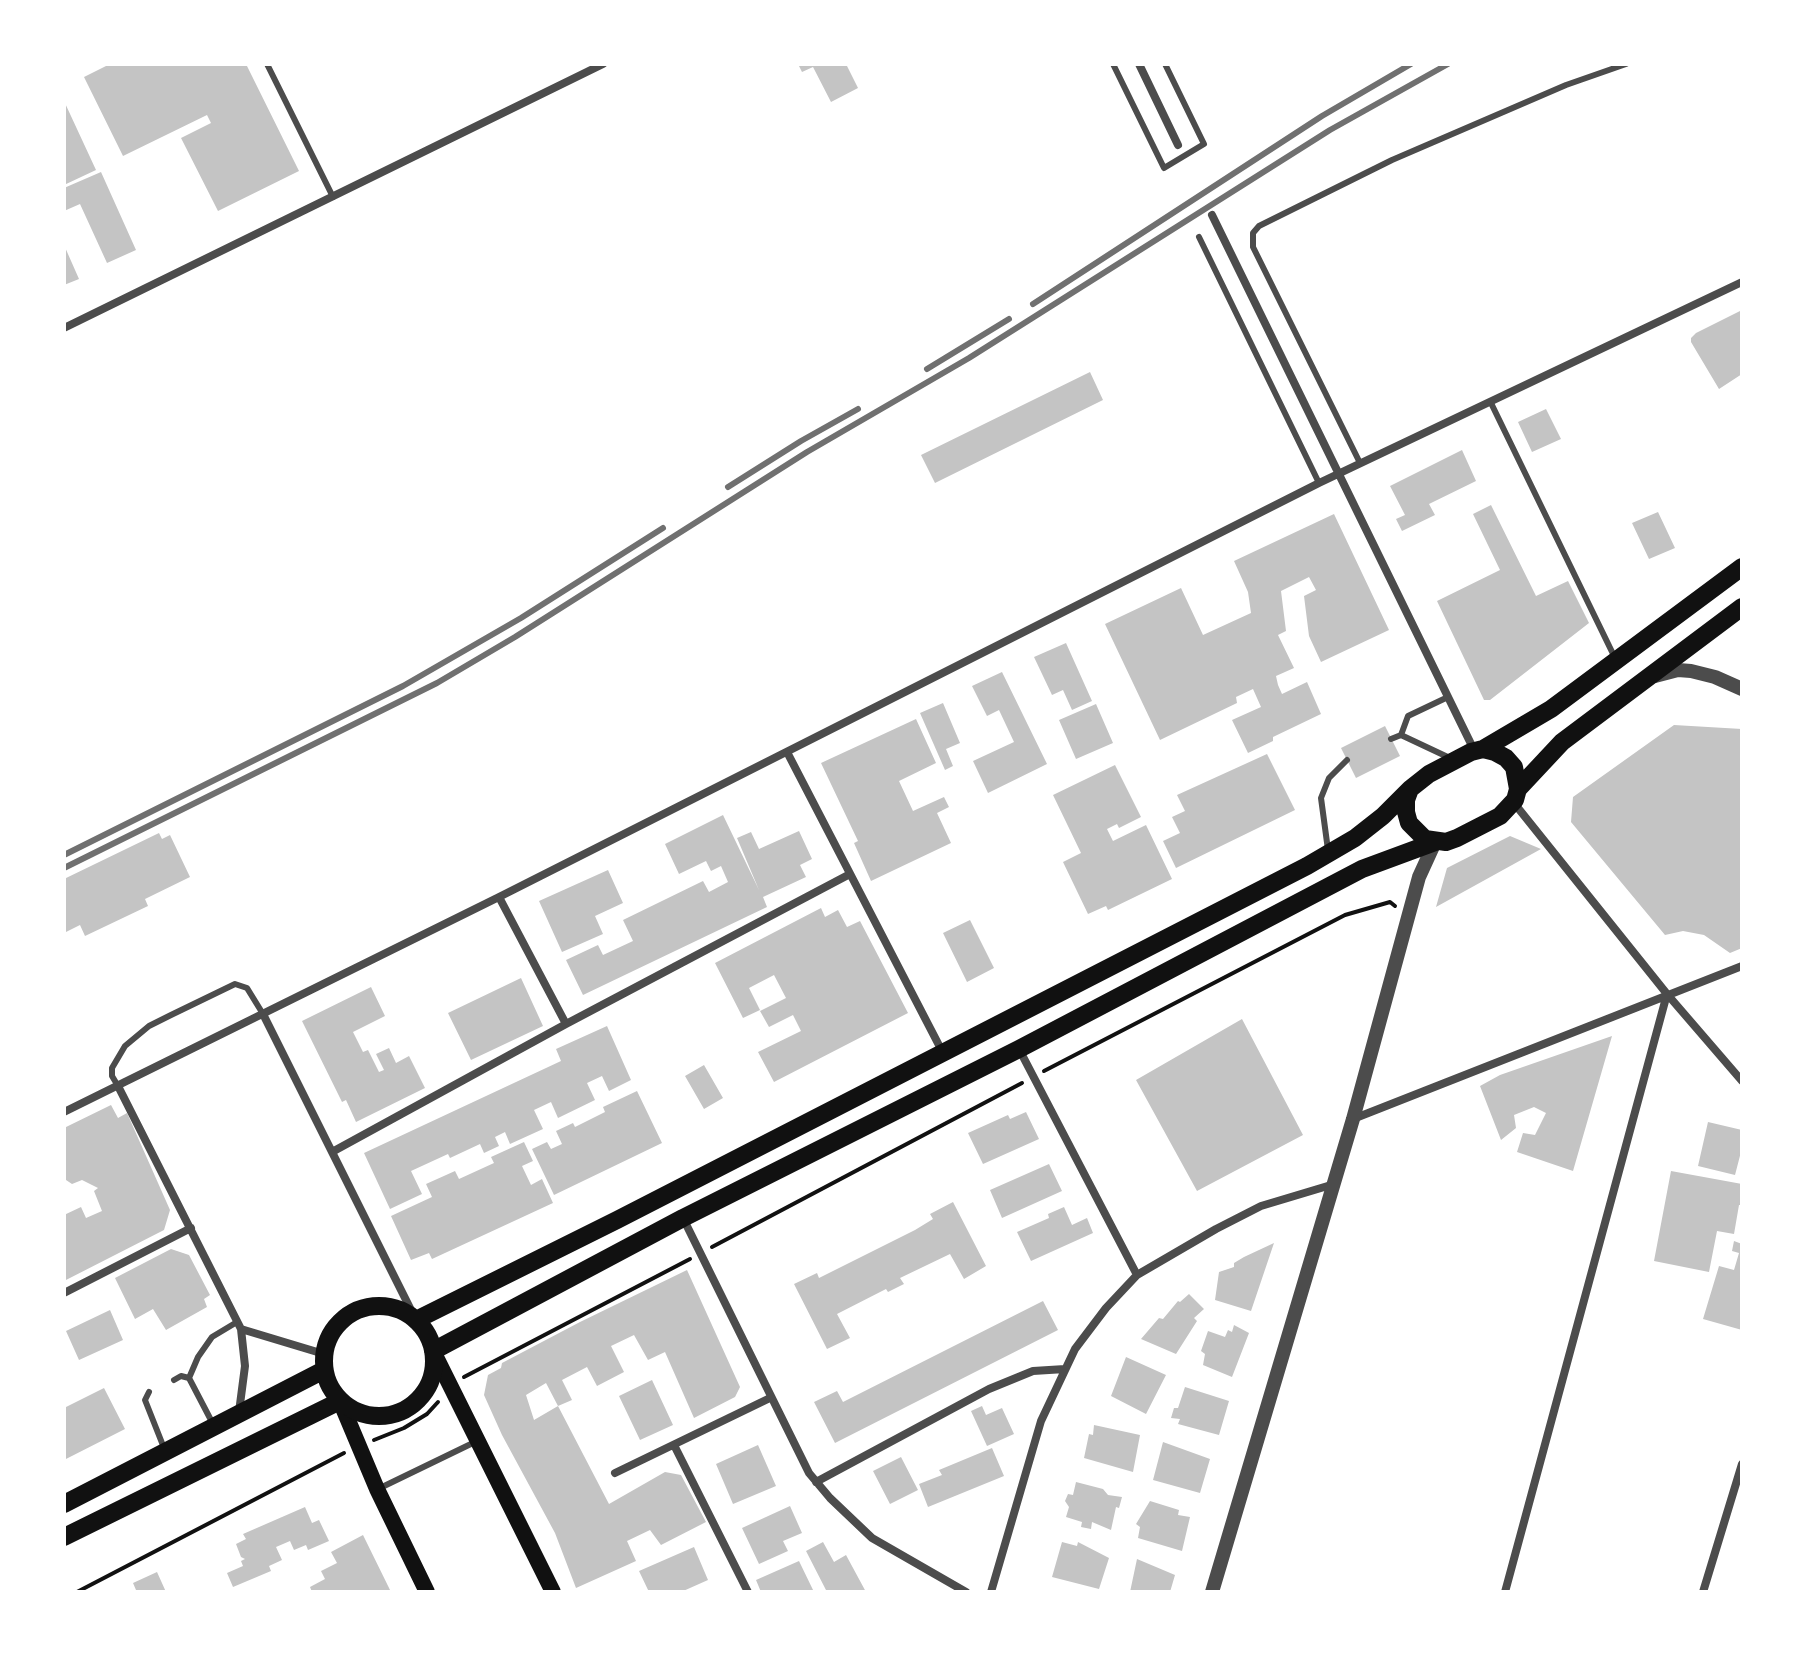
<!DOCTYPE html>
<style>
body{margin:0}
#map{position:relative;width:1806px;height:1656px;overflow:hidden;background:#fff;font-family:"Varela Round",sans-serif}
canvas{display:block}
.frame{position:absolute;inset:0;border:66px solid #fff;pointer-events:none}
</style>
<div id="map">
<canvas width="1806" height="1656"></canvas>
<div class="frame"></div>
</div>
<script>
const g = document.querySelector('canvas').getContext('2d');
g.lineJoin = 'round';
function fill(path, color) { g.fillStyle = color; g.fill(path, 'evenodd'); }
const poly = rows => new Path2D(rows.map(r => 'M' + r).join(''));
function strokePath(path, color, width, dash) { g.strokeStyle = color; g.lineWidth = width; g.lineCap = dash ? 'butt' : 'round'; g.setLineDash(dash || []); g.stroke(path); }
const building = poly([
 [110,64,246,64,299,171,218,211,181,138,211,123,207,115,123,156,84,77],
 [798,64,846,64,858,88,831,102,813,67,802,72],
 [64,101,96,170,64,185],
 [101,172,136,250,107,263,80,204,64,211,64,188],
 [64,245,79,279,64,285],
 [1742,310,1742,374,1719,389,1691,342,1691,338,1696,333],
 [1090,372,1103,400,935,483,921,455],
 [1546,409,1561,439,1532,452,1518,422],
 [1462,450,1476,481,1429,504,1435,515,1402,531,1396,519,1405,515,1390,486],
 [1491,505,1536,596,1568,581,1589,623,1490,700,1484,700,1437,601,1500,570,1473,514],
 [1658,512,1675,548,1649,559,1632,523],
 [1334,514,1389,630,1321,662,1309,636,1304,596,1316,590,1309,577,1281,591,1286,631,1278,635,1294,668,1276,676,1278,685,1282,694,1307,682,1321,714,1273,737,1273,741,1248,753,1232,720,1261,707,1253,689,1236,697,1237,703,1160,740,1105,624,1181,588,1203,635,1251,613,1248,592,1234,561],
 [1066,643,1092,701,1072,710,1063,690,1052,695,1034,657],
 [1002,672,1047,764,988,793,973,761,1014,742,999,710,987,716,972,686],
 [943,703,960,743,946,749,953,766,945,770,920,713],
 [1096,704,1113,743,1076,759,1059,720],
 [916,719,936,763,899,781,913,811,944,797,949,807,937,813,951,843,871,881,854,843,858,841,821,763],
 [1674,725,1742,729,1742,948,1730,953,1704,935,1683,931,1665,935,1571,822,1573,797],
 [1385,726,1400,756,1356,778,1341,748],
 [1267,754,1295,810,1176,868,1163,841,1180,833,1172,817,1185,811,1177,795],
 [1115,765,1141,817,1119,828,1117,824,1107,829,1113,841,1146,825,1172,879,1108,910,1106,906,1088,914,1063,862,1081,853,1053,795],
 [723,815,759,890,737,838,751,832,759,849,799,831,812,859,800,865,806,877,763,897,767,907,583,995,566,960,598,945,603,955,633,941,623,920,703,881,709,892,728,882,721,866,711,871,706,861,679,874,665,844],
 [159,833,162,839,170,835,190,877,145,899,148,906,85,936,80,925,64,933,64,879],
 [1510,836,1541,849,1436,907,1447,868],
 [608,870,623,903,595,916,603,934,562,952,539,901],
 [821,908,825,917,838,910,847,927,860,921,908,1013,774,1082,758,1052,801,1031,793,1015,769,1027,760,1011,786,998,774,975,749,988,760,1010,743,1018,715,963],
 [970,920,994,968,967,982,943,933],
 [521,978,543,1026,471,1060,448,1013],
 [371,987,385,1016,353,1032,363,1052,368,1050,379,1072,384,1070,376,1054,389,1048,396,1063,409,1056,425,1088,356,1122,346,1100,342,1102,302,1021],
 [1242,1019,1303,1135,1197,1191,1136,1080],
 [607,1026,631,1080,609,1091,602,1076,587,1083,595,1100,558,1118,551,1102,534,1110,543,1129,510,1144,505,1132,495,1137,499,1146,484,1153,480,1144,450,1158,448,1154,411,1171,422,1194,390,1209,364,1153,561,1061,556,1049],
 [1612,1036,1573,1171,1517,1152,1523,1133,1535,1135,1546,1113,1534,1107,1514,1115,1516,1128,1501,1140,1480,1086,1500,1075],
 [704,1065,723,1098,704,1109,685,1076],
 [637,1091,662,1143,554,1195,532,1149,547,1142,551,1149,562,1144,556,1131,573,1123,575,1127,605,1112,603,1107],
 [111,1105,118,1118,127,1113,170,1210,164,1230,64,1281,64,1215,81,1207,86,1218,102,1211,94,1191,98,1188,82,1180,72,1184,66,1180,64,1175,64,1128],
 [1026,1112,1039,1139,983,1164,968,1133,1008,1115,1010,1119],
 [1708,1122,1742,1130,1742,1148,1735,1175,1698,1166],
 [524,1142,533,1161,522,1166,531,1185,542,1179,553,1203,432,1259,429,1253,411,1260,391,1216,432,1197,426,1184,455,1171,459,1179,494,1163,491,1157],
 [1049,1164,1062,1191,1002,1218,990,1190],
 [1671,1171,1742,1184,1742,1205,1739,1205,1734,1234,1717,1231,1709,1272,1654,1261],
 [953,1202,986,1266,964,1279,950,1254,900,1278,904,1284,888,1292,886,1289,837,1314,850,1338,827,1349,794,1284,817,1273,819,1278,915,1230,933,1219,930,1214],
 [1064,1207,1072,1225,1087,1218,1093,1233,1031,1261,1017,1232,1049,1218,1048,1214],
 [1734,1241,1742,1244,1742,1330,1703,1319,1719,1266,1734,1270,1739,1253,1732,1251],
 [1274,1243,1251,1311,1215,1300,1219,1272,1234,1267,1234,1263,1244,1257],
 [171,1249,189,1255,210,1295,204,1299,207,1307,166,1330,153,1309,135,1319,115,1278],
 [687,1270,740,1387,735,1397,694,1418,665,1352,648,1360,634,1335,611,1346,624,1372,597,1386,587,1367,562,1380,572,1400,558,1406,546,1383,526,1395,534,1420,558,1406,609,1504,665,1472,681,1475,706,1522,661,1545,650,1530,627,1541,636,1561,576,1588,555,1533,502,1435,484,1395,488,1375,501,1368,502,1363,580,1322],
 [1189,1294,1204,1309,1194,1318,1197,1321,1176,1354,1141,1339,1159,1318,1163,1319,1178,1301,1180,1302],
 [1043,1301,1058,1330,835,1443,814,1402,837,1391,843,1402],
 [110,1310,123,1340,79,1360,66,1331],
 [1234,1325,1249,1333,1232,1377,1203,1365,1205,1354,1201,1351,1208,1331,1225,1337,1228,1330,1232,1332],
 [1126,1357,1166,1375,1146,1414,1111,1396],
 [652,1380,673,1425,640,1440,619,1396],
 [1185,1387,1229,1401,1219,1435,1178,1424,1180,1419,1171,1418,1174,1408,1178,1408],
 [104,1388,125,1429,64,1460,64,1408],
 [982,1406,986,1415,1002,1408,1014,1434,987,1446,971,1411],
 [1094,1425,1140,1435,1133,1472,1084,1458,1089,1434,1093,1435],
 [1163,1442,1210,1459,1200,1493,1153,1480],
 [758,1445,776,1486,733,1504,716,1464],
 [992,1448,1004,1476,928,1507,919,1484,942,1475,939,1470],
 [901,1457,918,1490,890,1504,873,1471],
 [1076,1482,1103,1489,1108,1495,1122,1497,1119,1508,1116,1507,1111,1530,1092,1522,1091,1529,1081,1527,1082,1522,1066,1517,1069,1507,1065,1501,1068,1494,1073,1495],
 [1150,1501,1179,1510,1178,1515,1190,1517,1182,1551,1138,1538,1140,1527,1136,1524],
 [790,1506,802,1533,783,1541,788,1551,759,1564,742,1528],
 [305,1507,312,1523,319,1520,329,1541,308,1550,306,1545,294,1550,290,1541,276,1547,282,1560,269,1566,271,1571,233,1587,227,1573,243,1566,241,1561,245,1559,241,1557,236,1544,246,1539,243,1534],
 [363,1535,391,1592,312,1592,310,1587,325,1579,321,1571,337,1563,331,1552],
 [823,1542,834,1562,846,1555,866,1592,827,1592,806,1551],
 [1062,1542,1077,1546,1078,1542,1109,1558,1099,1589,1052,1577],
 [694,1547,708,1580,681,1592,649,1592,639,1571],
 [1137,1559,1175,1575,1170,1592,1130,1592],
 [799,1561,814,1592,761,1592,756,1580],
 [157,1572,166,1592,130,1592,136,1590,133,1583]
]);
const path = poly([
 [1044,1071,1345,915,1390,902,1395,906],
 [712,1247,1022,1083],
 [464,1377,690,1259],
 [374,1440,404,1428,427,1414,438,1402],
 [77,1592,344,1453]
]);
const service = poly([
 [267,64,333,197],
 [1113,64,1164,168,1204,144,1165,64],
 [1199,237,1319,483],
 [1491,403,1615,658],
 [1360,463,1253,247,1253,233,1259,226,1392,160,1566,85,1626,64],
 [1401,735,1408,716,1448,697],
 [1391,739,1401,735,1452,759],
 [1328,850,1321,798,1329,778,1347,760],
 [118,1086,112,1076,112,1068,125,1046,149,1026,171,1015,235,984,247,988,263,1014],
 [189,1378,198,1357,212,1337,237,1322],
 [189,1378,213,1424],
 [174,1380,181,1376,189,1378],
 [149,1392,145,1400,164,1448],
 [380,1488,475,1442]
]);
const minor = poly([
 [1139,64,1178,145],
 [1212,215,1474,750],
 [64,328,603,64],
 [787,752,943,1053],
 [1514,803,1667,994,1742,1081],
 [499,897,566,1024],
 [263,1014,416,1320],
 [1019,1049,1137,1275],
 [118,1086,241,1329,324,1354],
 [64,1112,499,897,1319,483,1742,282],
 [1353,1119,1742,966],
 [332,1152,566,1024,850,874],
 [683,1218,809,1473,830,1498,872,1538,966,1592],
 [64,1293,191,1228],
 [239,1412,245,1366,241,1329],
 [674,1445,748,1592],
 [615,1473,770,1398],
 [816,1482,989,1389,1033,1371,1065,1369],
 [991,1592,1041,1421,1075,1349,1106,1308,1137,1275,1216,1229,1261,1206,1331,1185],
 [1505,1592,1667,994],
 [1703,1592,1742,1464]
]);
const tertiary = poly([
 [1655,676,1678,670,1691,671,1715,677,1742,689],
 [1212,1592,1353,1119,1419,877,1435,842]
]);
const secondary = poly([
 [433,1351,553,1592],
 [340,1401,377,1489,427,1592]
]);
const primary = poly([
 [1483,749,1551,709,1742,567],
 [1483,749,1495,752,1506,758,1514,767,1518,789,1515,800,1500,816,1457,838,1446,842,1425,839,1409,823,1406,812,1406,800,1410,789,1429,774,1471,752,1483,749],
 [1518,789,1562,742,1742,607],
 '324 1361a55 55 0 1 1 110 0a55 55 0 1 1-110 0Z',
 [416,1320,617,1220,1307,866,1355,838,1383,816,1410,789],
 [433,1351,683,1218,1019,1049,1362,869,1435,842],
 [64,1504,324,1370],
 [64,1537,340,1401]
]);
const rail = poly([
 [1033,304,1322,116,1411,64],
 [927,369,1009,319],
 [728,487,801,441,858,409],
 [64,855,403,686,521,618,663,528],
 [64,868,437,683,515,637,807,452,969,358,1330,130,1448,64]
]);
fill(building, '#c4c4c4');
strokePath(path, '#111', 4);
strokePath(service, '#4c4c4c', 6);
strokePath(minor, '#4c4c4c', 8);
strokePath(tertiary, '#4c4c4c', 14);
strokePath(secondary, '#111', 16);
strokePath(primary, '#111', 18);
strokePath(rail, '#707070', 6);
</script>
